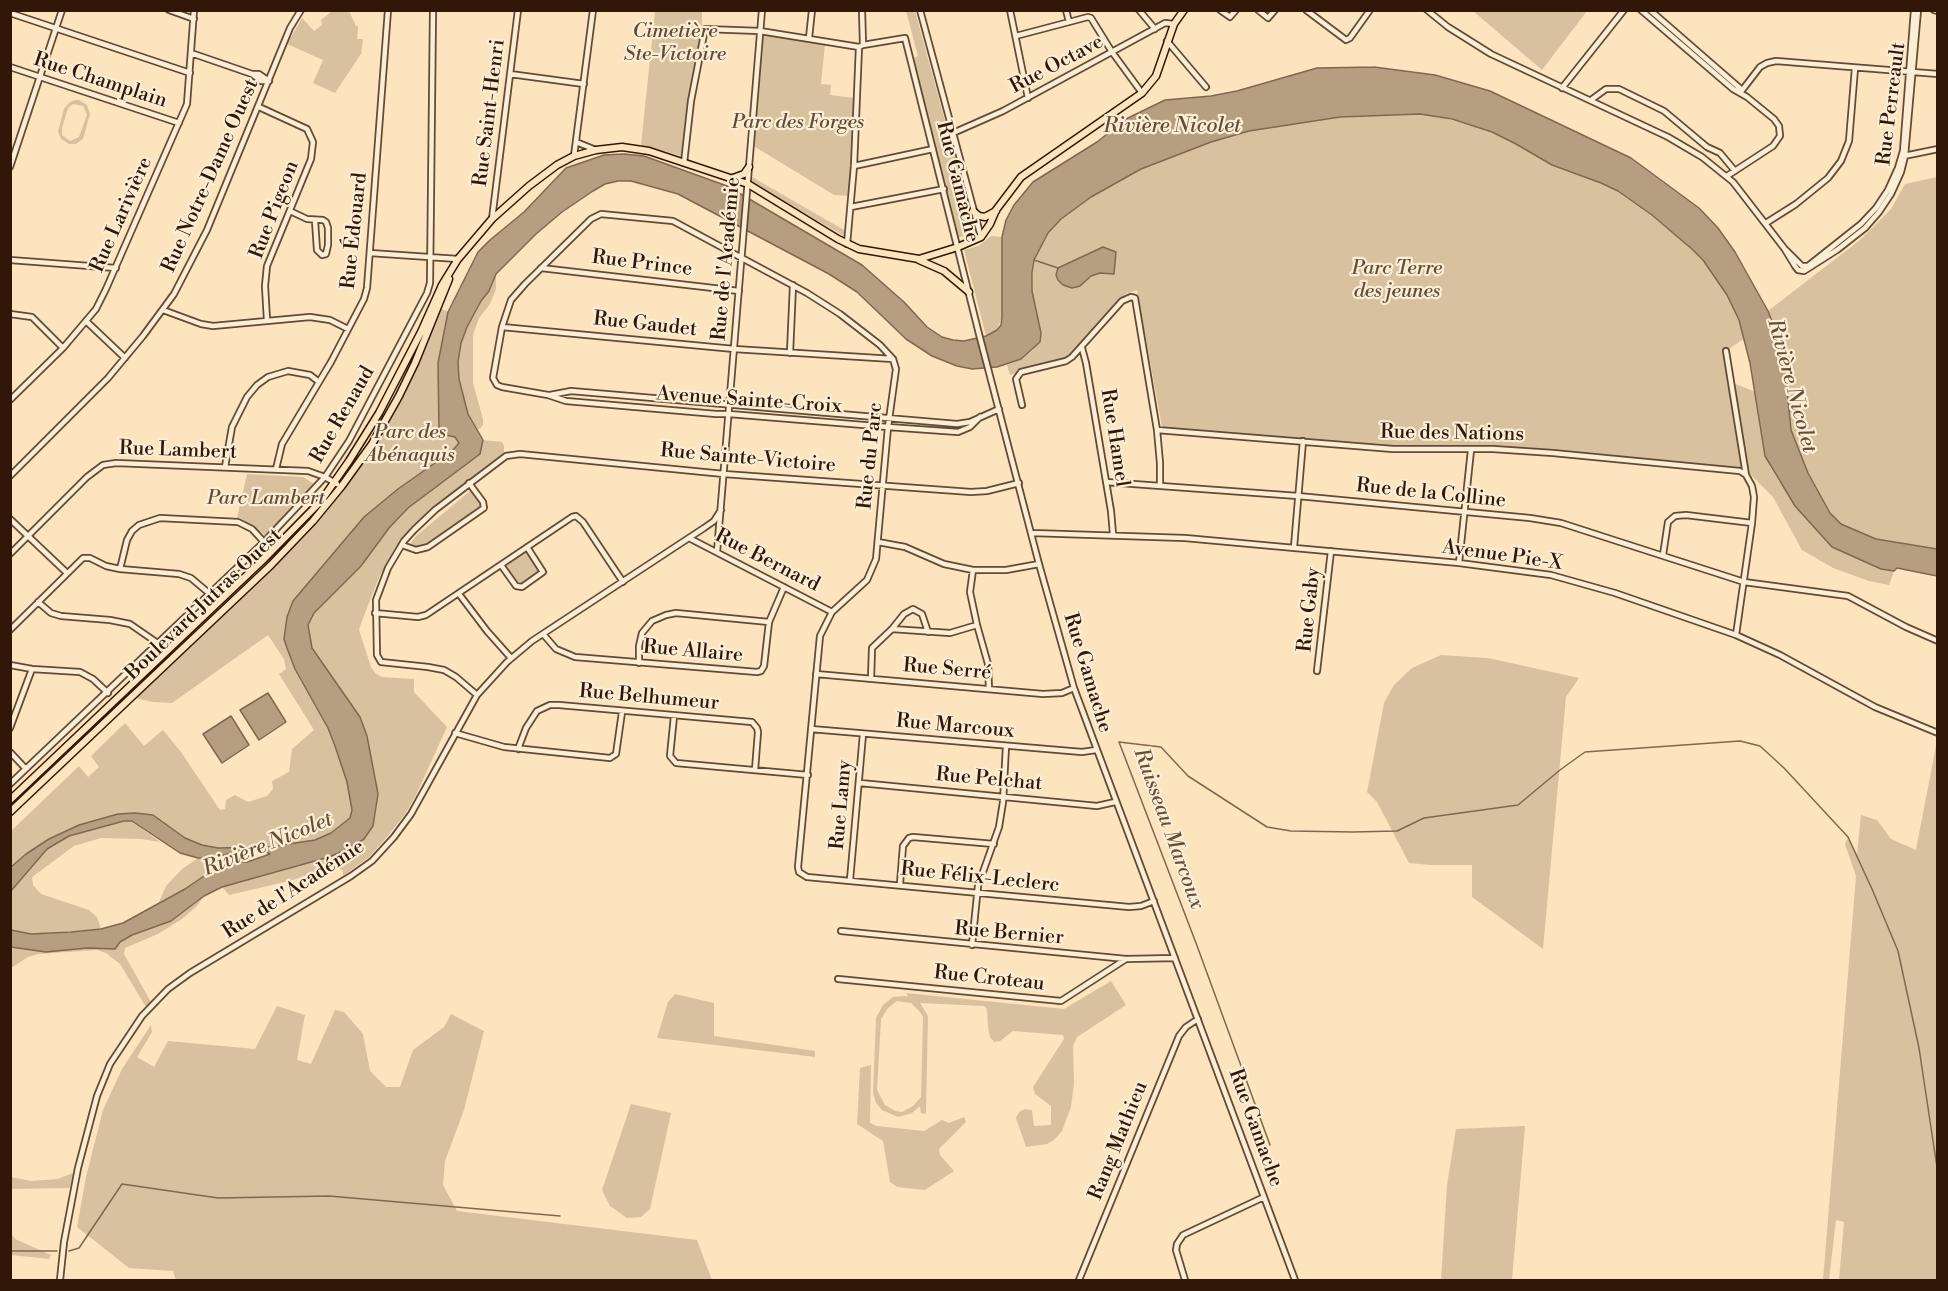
<!DOCTYPE html>
<meta charset="utf-8">
<style>
body{margin:0}
#map{position:relative;width:1948px;height:1291px;overflow:hidden;background:#fbe4be;font-family:"Libre Bodoni",serif}
canvas{display:block}
.frame{position:absolute;inset:0;border:12px solid #301707;pointer-events:none}
</style>
<div id="map">
<canvas width="1948" height="1291"></canvas>
<div class="frame"></div>
</div>
<script>
const g = document.querySelector('canvas').getContext('2d');
g.lineJoin = 'round';
function fill(path, color) { g.fillStyle = color; g.fill(path, 'evenodd'); }
const poly = rows => new Path2D(rows.map(r => 'M' + r).join(''));
function strokePath(path, color, width, dash) { g.strokeStyle = color; g.lineWidth = width; g.lineCap = dash ? 'butt' : 'round'; g.setLineDash(dash || []); g.stroke(path); }
function drawText(font, color, halo, rows, align = 'center') {
  g.font = font + ' "Libre Bodoni",serif'; g.lineWidth = 4.5; g.setLineDash([]); g.textBaseline = 'middle'; g.strokeStyle = halo; g.fillStyle = color; for (const [text, x, y, turn = 0] of rows) {
    g.save(); g.translate(x, y); g.rotate((+turn || 0) * Math.PI / 180); g.textAlign = isNaN(turn) ? turn : align; if (halo) g.strokeText(text, 0, 0); g.fillText(text, 0, 0); g.restore();
  }
}
const green = poly([
 [655,11,702,11,702,26,682,156,641,145],
 [906,11,915,11,975,231,958,238,913,58,918,56],
 [1587,11,1542,70,1473,11,1587,10],
 [331,12,349,11,356,26,358,26,357,39,363,39,361,54,335,93,313,83,323,60,287,44,302,18,314,31,322,25,321,20],
 [762,33,825,44,821,84,831,85,830,95,855,98,851,196,834,195,752,145],
 [75,100,79,100,87,105,90,114,83,139,76,144,69,144,61,139,58,131,64,109,70,102],
 [73,104,83,106,87,115,79,137,70,141,62,135,62,128,68,108],
 [1388,114,1420,114,1441,117,1492,132,1516,144,1552,165,1601,183,1618,191,1652,215,1693,250,1703,260,1727,295,1739,320,1745,338,1726,351,1731,382,1755,392,1765,456,1773,472,1795,506,1832,547,1881,569,1894,571,1889,585,1869,581,1833,568,1802,550,1773,497,1745,469,1475,448,1395,448,1162,427,1137,290,1126,294,1077,350,1073,359,1010,375,1007,365,1021,359,1033,350,1041,333,1032,291,1034,260,1040,246,1048,233,1061,219,1091,197,1153,163,1211,142,1249,131,1340,117],
 [752,177,844,230,844,236,752,183],
 [1937,177,1937,549,1876,539,1841,524,1830,513,1808,473,1791,430,1785,368,1775,329,1768,311,1860,240,1891,209,1905,184],
 [991,236,1002,237,1002,317,997,330,986,336,964,250,978,246],
 [496,274,496,289,490,304,479,318,473,335,473,383,483,419,483,425,478,430,468,414,459,379,458,362,461,343,467,327,481,301,489,291],
 [440,308,448,312,438,363,445,434,455,437,459,443,452,451,378,506,352,531,340,546,284,639,295,669,328,728,335,746,347,782,352,810,350,818,331,833,315,840,269,847,218,848,202,845,185,838,153,815,79,825,49,839,26,854,11,867,10,832,79,766,88,777,99,767,91,756,125,723,144,746,163,730,181,752,220,810,225,809,226,800,235,795,248,802,267,796,273,789,272,781,289,772,292,749,314,730,279,674,286,669,284,659,268,635,172,703,153,702,135,698,289,552,342,491,371,451,401,398,423,350],
 [483,440,502,442,504,446,504,452,433,509,410,531,380,575,360,626,359,630,371,667,376,674,382,677,414,679,414,692,447,727,416,795,405,814,387,837,369,857,343,876,343,870,331,867,293,880,229,895,222,887,350,848,364,839,373,826,378,794,367,736,360,717,312,648,308,625,314,613,361,566,389,528,408,508,482,447],
 [247,474,303,477,314,484,266,536,242,519,237,518],
 [471,490,483,506,484,510,481,514,428,551,408,547,416,536],
 [527,547,543,569,520,588,501,565],
 [1441,655,1488,658,1579,678,1566,697,1543,949,1472,897,1472,865,1431,865,1409,863,1377,802,1367,792,1384,703,1394,685,1412,668],
 [1937,740,1937,1280,1839,1280,1844,1222,1836,1220,1829,1280,1823,1280,1856,876,1845,844,1848,837,1857,854,1861,815,1877,820,1891,839,1916,850],
 [124,821,132,821,160,842,142,839,101,838,74,846,32,877,33,885,41,894,89,910,97,917,101,929,31,934,11,930,11,891,47,849,68,836],
 [198,858,212,858,220,865,185,889,159,902,166,886,182,869],
 [204,896,197,906,182,919,158,934,125,948,124,954,151,1002,146,1007,120,964,106,953,97,950,38,954,28,957,11,968,11,947,26,949,115,949,120,942,132,935,171,921],
 [1111,981,1126,1005,1077,1037,1073,1046,1074,1083,1071,1107,1062,1131,1054,1140,1047,1144,1026,1147,1016,1118,1019,1112,1025,1109,1032,1110,1034,1126,1051,1125,1051,1106,1035,1094,1033,1087,1064,1039,1063,1035,1013,1031,1000,1041,994,1042,990,1037,988,1027,987,1009,984,1006,920,1003,928,1016,926,1114,921,1113,920,1106,912,1113,898,1117,882,1110,876,1103,873,1093,876,1018,883,1005,893,997,908,996,906,993,1064,1009],
 [897,1001,911,1003,920,1012,923,1017,921,1097,913,1106,902,1112,895,1111,885,1105,877,1090,881,1019,888,1008],
 [675,994,714,1003,714,1036,815,1051,815,1057,657,1038,668,1002],
 [277,1006,305,1015,297,1060,311,1064,335,1010,344,1012,363,1034,370,1071,386,1087,400,1087,413,1050,444,1027,451,1014,484,1031,464,1110,445,1161,443,1185,457,1211,697,1240,712,1280,176,1280,173,1271,129,1268,77,1227,86,1177,103,1110,122,1069,151,1025,152,1032,137,1057,154,1067,168,1041,255,1049],
 [871,1065,870,1123,877,1126,924,1131,942,1120,949,1123,964,1117,966,1122,939,1149,940,1155,954,1171,925,1190,897,1187,890,1182,883,1141,857,1124,860,1068],
 [631,1104,671,1113,650,1209,641,1217,627,1218,610,1206,602,1190],
 [1525,1126,1512,1280,1441,1280,1447,1185,1456,1129],
 [73,1173,70,1188,11,1189,11,1177,31,1181,58,1179],
 [11,1234,15,1239,51,1255,49,1259,11,1255]
]);
const water = poly([
 [1374,67,1435,75,1490,91,1631,158,1699,208,1718,228,1735,252,1768,311,1775,329,1785,368,1791,430,1808,473,1830,513,1841,524,1876,539,1937,549,1937,576,1897,568,1894,571,1881,569,1832,547,1795,506,1765,456,1750,363,1739,320,1727,295,1703,260,1693,250,1652,215,1618,191,1601,183,1552,165,1516,144,1492,132,1452,119,1420,114,1340,117,1249,131,1211,142,1141,169,1091,197,1061,219,1048,233,1034,260,1032,273,1032,291,1041,333,1040,342,1021,359,997,367,972,369,957,366,932,356,906,339,857,292,829,274,678,194,631,181,618,181,605,184,593,191,562,212,536,234,496,274,489,291,481,301,467,327,461,343,458,362,459,379,468,414,483,440,480,454,408,508,389,528,361,566,314,613,308,625,312,648,360,717,367,736,378,794,373,826,364,839,350,848,329,857,222,887,204,896,171,921,132,935,120,942,115,949,87,948,46,952,11,947,11,930,31,934,71,932,101,929,123,923,185,889,220,865,235,861,247,862,270,854,259,849,244,850,212,858,198,858,180,853,132,821,124,821,69,836,47,849,11,891,11,867,26,854,49,839,79,825,118,814,135,813,153,815,185,838,202,845,218,848,269,847,315,840,331,833,350,818,352,810,347,782,335,746,328,728,295,669,287,648,284,639,287,617,293,601,364,517,398,489,452,451,459,443,455,437,441,434,439,432,438,363,448,312,478,252,490,240,524,212,566,168,604,155,624,154,644,156,727,186,862,265,904,302,927,327,942,337,953,340,964,341,986,336,997,330,1001,325,1002,317,1002,237,1006,220,1014,205,1033,182,1097,142,1126,119,1165,100,1211,96,1237,91,1317,68,1374,67],
 [1103,247,1116,252,1114,274,1100,273,1091,276,1080,286,1072,288,1063,285,1058,280,1056,275,1058,268,1103,247],
 [268,693,286,722,259,740,240,710,268,693],
 [231,716,249,745,222,763,203,734,231,716]
]);
const stream = poly([
 [1034,260,1058,268],
 [1270,1145,1196,943,1119,742,1161,747,1188,776,1267,827,1291,831,1353,832,1397,831,1424,818,1518,805,1560,770,1585,752,1740,741,1760,746,1784,768,1848,837,1872,889,1898,951,1919,1048,1938,1174],
 [10,1251,57,1251],
 [69,1251,79,1248,122,1184,218,1198,329,1196,560,1216]
]);
const minor = poly([
 [169,10,194,19],
 [920,10,981,237],
 [1010,10,1028,98],
 [1066,10,1069,22],
 [1139,10,1155,29],
 [1220,10,1230,17,1236,10],
 [1258,10,1268,18,1275,10],
 [1306,10,1346,40,1350,38,1370,10],
 [1427,10,1448,27,1491,54,1668,137,1702,157,1733,182,1784,248,1795,266,1798,270,1804,271,1837,250,1865,228,1879,212,1891,194,1901,172,1905,156,1918,10],
 [1641,10,1733,89,1747,97,1774,119,1779,126,1780,136,1773,146,1727,176],
 [1650,10,1742,90],
 [1934,10,1938,11],
 [10,13,190,73],
 [1016,36,1088,17,1091,18,1112,52,1142,93],
 [809,38,812,10],
 [1167,41,1206,87],
 [863,45,905,38,979,334,1039,564,1074,688,1295,1280],
 [191,53,252,74,259,74,269,81],
 [10,67,179,123],
 [252,74,261,81,269,81],
 [510,74,584,84],
 [1562,88,1624,10],
 [1740,93,1760,67,1767,63,1776,61,1938,74],
 [1591,100,1606,89,1619,89,1664,111,1707,147,1720,153,1735,171],
 [259,107,307,129,313,142,311,159,267,266,265,286,267,320],
 [953,133,1003,111,1165,23,1174,24],
 [576,142,596,150],
 [574,156,593,10],
 [1904,156,1938,149],
 [684,163,691,101,705,29,760,31,859,47],
 [854,166,933,149],
 [10,167,62,10],
 [851,207,944,189],
 [290,211,307,219,323,220,326,222,328,228,328,245,326,254,322,255,317,250,315,221],
 [492,219,518,10],
 [1766,223,1796,204,1828,178,1841,161,1849,141,1855,68],
 [847,244,854,166,859,47,863,45,862,10],
 [1786,250,1802,266,1808,266,1861,224,1876,208,1888,190,1898,168,1903,151,1914,10],
 [370,253,458,259],
 [10,260,116,268],
 [541,268,739,291],
 [163,310,201,324,213,326,310,317,330,320,348,329],
 [10,314,32,317,63,348],
 [86,321,125,358],
 [502,327,734,349,893,359],
 [1082,348,1086,363,1111,511,1113,534],
 [1726,351,1746,475,1752,486,1754,497,1752,523,1736,635],
 [790,353,793,285],
 [550,395,571,391,957,424,970,422,999,409],
 [10,400,63,348,96,309,106,289,187,104,194,10],
 [1022,405,1016,379,1021,372,1066,361,1072,357,1122,301,1131,297,1135,298,1157,430,1160,463,1160,485],
 [980,417,970,427,958,432,888,427,729,414,716,414,566,401,548,395,502,387,497,385,493,378,502,327,511,300,525,284,591,219,601,214,673,221,807,293,840,314,880,345,893,359,896,369,888,427,876,559,867,580,832,612,820,636,798,867,799,872,807,877,1129,907,1141,906,1154,901],
 [1157,430,1393,449,1493,449,1553,453,1740,471,1746,475],
 [225,467,232,427,247,397,257,385,268,377,288,371,310,375,319,382],
 [276,469,282,444,331,362,364,299,367,288,388,10],
 [10,476,108,378,143,336,174,294,207,230,290,28,301,10],
 [1106,482,1298,496,1530,518,1561,523,1744,582,1848,596,1906,627,1938,641],
 [10,519,67,573],
 [1032,533,1185,538,1459,563,1551,575,1615,593,1736,635,1780,655,1875,707,1938,733],
 [689,538,832,612],
 [878,542,905,547,944,564,973,570,1006,570,1039,564],
 [402,545,416,550,428,547,484,508,483,502,469,483],
 [1294,547,1303,441],
 [717,552,762,10],
 [10,554,87,477,103,465,116,463,308,471,325,477,337,484],
 [1663,555,1668,522,1675,516,1686,515,1752,523],
 [1459,563,1471,450],
 [501,565,516,586,522,587,543,572,527,547],
 [120,569,127,540,132,531,139,525,160,518,238,522,252,529,264,542],
 [973,570,970,592,977,625,988,664,989,689],
 [459,594,487,631,511,658],
 [38,602,51,613,61,616,110,620,130,624,159,644],
 [375,613,418,617,426,615,572,517,576,516,583,522,623,582],
 [892,629,904,614,913,609,922,614,928,632],
 [10,630,83,558,90,558,106,566,120,569,179,574,191,578,210,594],
 [543,634,556,649,575,657,757,672,761,671,764,666,769,622,784,587],
 [639,663,639,646,642,633,652,621,666,615,676,613,769,622],
 [10,665,32,669,80,672,93,679,108,693],
 [1317,671,1331,551],
 [816,674,1043,694,1062,693,1074,688],
 [871,679,872,648,892,629,950,633,977,625],
 [477,695,456,677,444,670,428,667,381,662,377,655,376,600,388,568,404,541,414,530,435,510,506,456,520,454,724,474,971,492,987,491,1019,483],
 [674,716,670,756,676,763,808,775],
 [10,728,32,669],
 [811,729,1082,752,1096,750],
 [455,733,504,747,610,758,616,754,622,712],
 [518,749,526,728,537,711,550,705,559,705,752,722,757,728,758,732,755,770],
 [10,752,25,768],
 [860,783,1097,806,1115,802],
 [10,784,264,542,325,477,349,441,427,293,430,283,433,10],
 [850,880,863,734],
 [900,884,903,846,909,838,913,837,994,844],
 [841,931,1126,959,1175,958],
 [972,945,978,886,999,827,1003,802,1006,746],
 [838,979,1061,1001,1126,959],
 [60,1280,64,1242,78,1168,97,1096,110,1064,142,1016,168,989,190,973,351,876,372,861,394,837,411,814,477,695,507,662,532,641,704,528,714,521,721,510],
 [1079,1280,1179,1036,1186,1027,1198,1019],
 [1185,1280,1176,1250,1177,1244,1183,1235,1264,1197]
]);
const major = poly([
 [733,178,744,174,749,167],
 [973,211,979,216,985,217,996,211],
 [919,260,944,271,969,292],
 [10,800,265,558,321,501,349,461,379,413,421,332,442,285,458,259,492,219,529,186,557,165,574,156,596,150,622,147,649,151,748,184,838,239,859,249,919,259,958,247,981,237,990,224,996,210,1021,177,1142,93,1156,76,1174,24,1184,10],
 [10,812,271,565,313,521,341,487,372,444,399,396,415,363,449,279]
]);
const parkNames = [
 ["Cimetière",675,32],
 ["Ste-Victoire",675,55],
 ["Parc des Forges",798,123],
 ["Parc Terre",1397,269],
 ["des jeunes",1397,292],
 ["Parc des",410,433],
 ["Abénaquis",410,456],
 ["Parc Lambert",266,499]
];
const streetNames = [
 ["Rue Octave",1057,65,-28],
 ["Rue Champlain",100,81,18],
 ["Rue Perreault",1892,104,-83],
 ["Rue Saint-Henri",490,113,-83],
 ["Rue Notre-Dame Ouest",211,176,-66],
 ["Rue Gamache",957,182,76],
 ["Rue Pigeon",275,210,-69],
 ["Rue Larivière",122,215,-66],
 ["Rue Édouard",355,231,-84],
 ["Rue de l'Académie",727,259,-85],
 ["Rue Prince",642,264,7],
 ["Rue Gaudet",645,325,6],
 ["Avenue Sainte-Croix",749,401,4],
 ["Rue Renaud",343,415,-60],
 ["Rue des Nations",1452,434,1],
 ["Rue Hamel",1114,438,81],
 ["Rue Lambert",178,451,2],
 ["Rue du Parc",871,456,-84],
 ["Rue Sainte-Victoire",748,459,5],
 ["Rue de la Colline",1431,494,6],
 ["Avenue Pie-X",1502,556,8],
 ["Rue Bernard",767,561,27],
 ["Boulevard Jutras Ouest",204,605,-44],
 ["Rue Gaby",1310,610,-84],
 ["Rue Allaire",693,652,5],
 ["Rue Serré",947,670,5],
 ["Rue Gamache",1087,673,73],
 ["Rue Belhumeur",649,698,5],
 ["Rue Marcoux",955,727,5],
 ["Rue Pelchat",989,780,5],
 ["Rue Lamy",842,805,-85],
 ["Rue Félix-Leclerc",980,878,6],
 ["Rue de l'Académie",294,890,-33],
 ["Rue Bernier",1009,934,5],
 ["Rue Croteau",989,979,6],
 ["Rue Gamache",1255,1128,70],
 ["Rang Mathieu",1119,1141,-68]
];
const waterNames = [
 ["Rivière Nicolet",1172,127],
 ["Rivière Nicolet",1791,386,75],
 ["Ruisseau Marcoux",1168,829,70],
 ["Rivière Nicolet",268,845,-22]
];
fill(green, '#d8c19f');
fill(water, '#b69e80');
strokePath(water, '#806850', 1.5);
strokePath(stream, '#806850', 1.5);
strokePath(minor, '#634a35', 8);
strokePath(major, '#301707', 9);
strokePath(minor, '#fcedd5', 4.5);
strokePath(major, '#fbe4be', 6);
drawText('italic 20px', '#624a35', '#fcedd5', parkNames);
drawText('20px', '#301707', '#fcedd5', streetNames);
drawText('italic 21px', '#664d37', '#fcedd5', waterNames);
</script>
